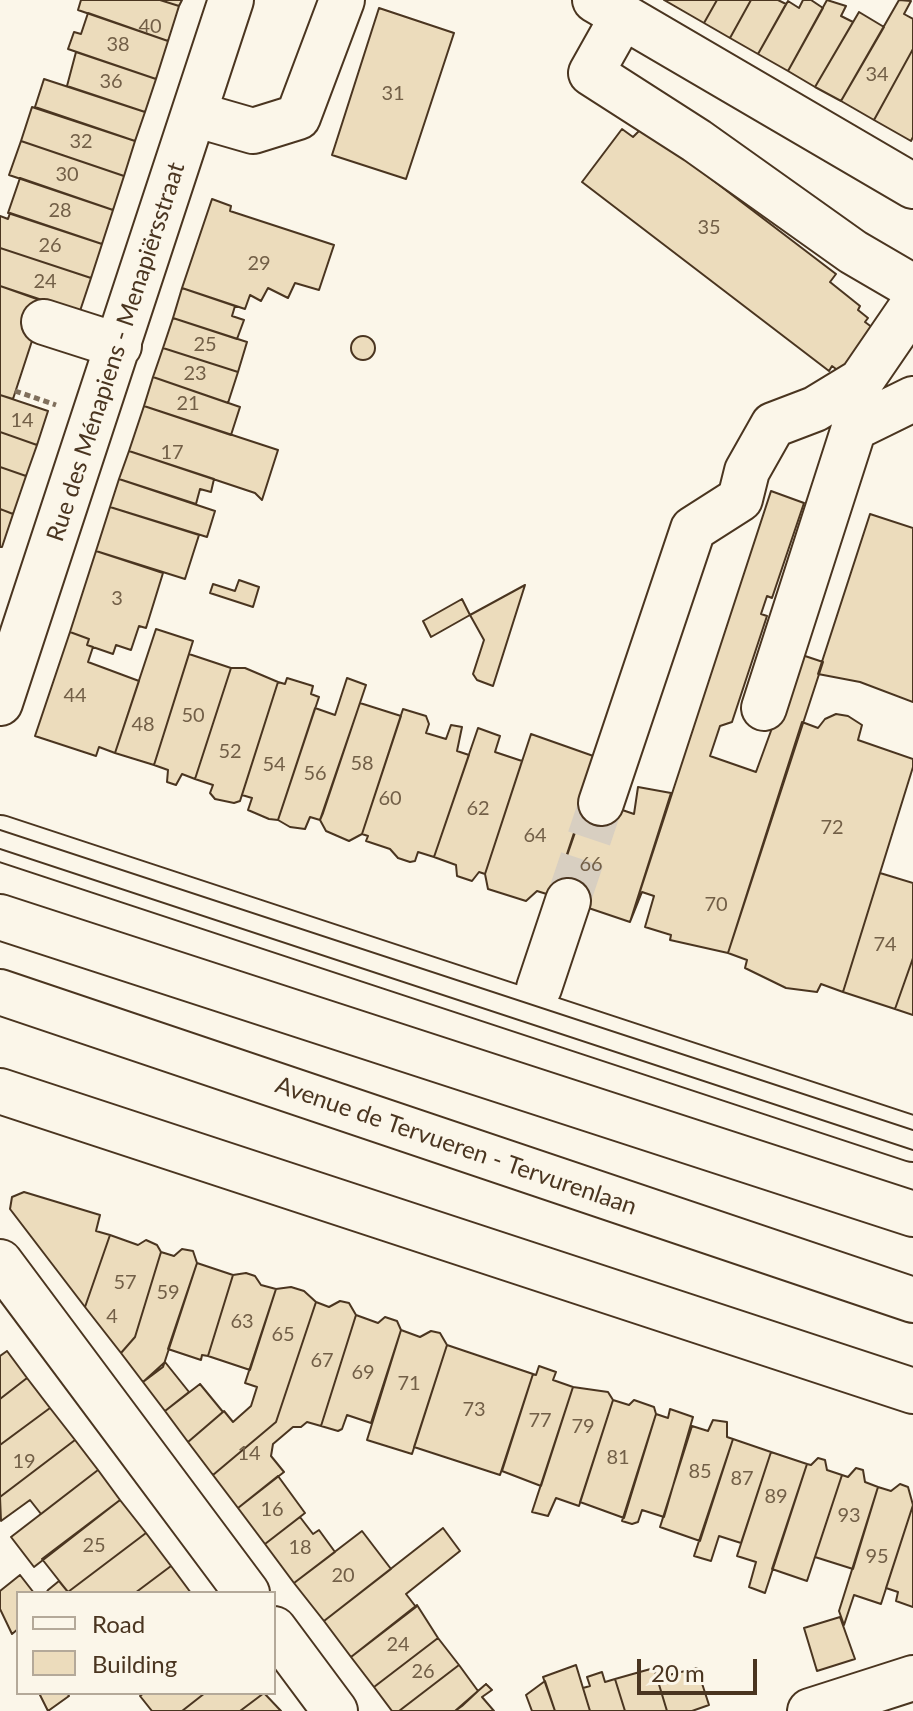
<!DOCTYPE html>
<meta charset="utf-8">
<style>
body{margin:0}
#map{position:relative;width:913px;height:1711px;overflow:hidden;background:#fbf6e9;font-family:Lato,sans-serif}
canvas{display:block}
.legend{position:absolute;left:16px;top:1591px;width:260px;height:104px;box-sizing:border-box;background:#fbf6e9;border:2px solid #b4a999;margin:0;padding:10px 14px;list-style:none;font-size:24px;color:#4a3520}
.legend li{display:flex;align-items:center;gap:16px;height:40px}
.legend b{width:40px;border:2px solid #b4a999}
.scale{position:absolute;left:637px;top:1659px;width:120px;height:36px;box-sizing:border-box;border:4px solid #4a3520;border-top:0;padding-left:10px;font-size:24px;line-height:28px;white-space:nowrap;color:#4a3520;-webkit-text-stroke:6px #fbf6e9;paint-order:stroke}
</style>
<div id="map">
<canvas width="913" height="1711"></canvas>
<ul class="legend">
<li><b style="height:10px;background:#fbf6e9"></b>Road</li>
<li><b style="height:22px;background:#ecdcbc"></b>Building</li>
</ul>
<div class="scale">20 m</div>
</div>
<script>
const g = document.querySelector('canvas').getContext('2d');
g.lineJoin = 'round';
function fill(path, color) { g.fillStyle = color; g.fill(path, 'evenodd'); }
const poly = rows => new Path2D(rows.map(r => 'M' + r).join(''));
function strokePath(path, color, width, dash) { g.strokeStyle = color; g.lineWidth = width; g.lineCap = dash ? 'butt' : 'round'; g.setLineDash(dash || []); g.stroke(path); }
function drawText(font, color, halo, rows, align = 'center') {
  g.font = font + ' Lato,sans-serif'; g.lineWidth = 6; g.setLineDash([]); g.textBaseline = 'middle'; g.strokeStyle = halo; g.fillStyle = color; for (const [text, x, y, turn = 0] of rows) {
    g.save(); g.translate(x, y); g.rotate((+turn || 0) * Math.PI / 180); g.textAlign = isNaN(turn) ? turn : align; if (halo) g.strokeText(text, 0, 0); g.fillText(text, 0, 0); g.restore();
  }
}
const building = poly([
 [81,0,160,0,179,6,168,41,78,10,81,0],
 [160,0,182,0,179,6,160,0],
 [664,0,717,0,704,23,664,0],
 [717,0,751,0,730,38,704,23,717,0],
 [751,0,778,0,786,4,758,54,730,38,751,0],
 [803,0,811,0,823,8,788,71,758,54,788,1,799,8,803,0],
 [827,0,846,6,841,16,853,22,815,87,788,71,827,0],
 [899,0,911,1,904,14,913,19,913,49,874,120,841,101,899,0],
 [379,8,454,33,406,179,332,155,379,8],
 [859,12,884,27,841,101,815,87,859,12],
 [88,13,168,41,156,79,68,49,74,32,81,34,88,13],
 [913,49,913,137,911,141,874,120,913,49],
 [76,52,156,79,145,112,67,86,76,52],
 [44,79,145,112,135,141,35,107,44,79],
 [32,107,135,141,124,176,21,141,32,107],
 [643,127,836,274,830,282,860,306,858,310,868,318,865,322,877,331,844,375,832,366,829,371,582,182,622,129,633,137,643,127],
 [21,141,124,176,113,210,9,175,21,141],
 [20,178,113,210,102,244,8,213,20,178],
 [212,199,231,206,230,211,334,245,319,290,295,283,288,298,268,288,261,301,250,295,245,309,182,288,212,199],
 [10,213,102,244,91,278,0,248,0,216,8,219,10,213],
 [0,248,91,278,79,314,0,286,0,248],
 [0,286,45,301,13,399,0,395,0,286],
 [182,288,235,306,232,316,244,320,237,339,173,318,182,288],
 [173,318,247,342,238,372,163,348,173,318],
 '351 348a12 12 0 1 1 24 0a12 12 0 1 1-24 0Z',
 [163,348,238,372,228,403,153,377,163,348],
 [153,377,240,407,231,435,144,406,153,377],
 [0,395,48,411,37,445,0,432,0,395],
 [144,406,278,450,262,500,255,493,129,451,144,406],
 [0,432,37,445,26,476,0,467,0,432],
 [129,451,214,479,211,492,200,489,196,504,119,479,129,451],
 [0,467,26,476,13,514,0,509,0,467],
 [119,479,215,511,207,537,110,507,119,479],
 [771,491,804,503,772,598,767,596,761,614,767,616,732,722,720,726,710,756,756,772,799,654,823,662,728,953,670,940,671,935,645,927,654,896,642,892,630,922,771,491],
 [110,507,199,535,185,579,96,551,110,507],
 [0,509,13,514,2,547,0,547,0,509],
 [870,514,913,528,913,702,860,682,818,674,870,514],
 [96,551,163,573,146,628,139,626,131,650,116,645,113,654,87,645,89,639,70,632,96,551],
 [239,580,259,587,253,607,210,593,213,584,235,591,239,580],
 [525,585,493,686,477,680,473,674,484,640,470,615,525,585],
 [462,599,470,615,431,637,423,621,462,599],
 [156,629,193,641,154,765,115,753,156,629],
 [70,632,89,639,87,645,93,647,88,662,139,681,115,753,99,747,96,756,35,736,70,632],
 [189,654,231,668,195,779,182,774,176,785,167,782,168,770,154,765,189,654],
 [231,668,245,668,278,682,240,801,234,803,215,799,210,793,213,785,195,779,231,668],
 [287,678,313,686,311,694,319,697,278,820,269,819,248,810,252,798,242,795,278,682,285,684,287,678],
 [347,678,366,685,323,813,320,820,310,817,305,829,290,827,278,820,315,708,335,715,347,678],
 [360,703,401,716,362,834,349,841,326,831,320,820,360,703],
 [403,709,426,716,429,724,426,733,446,739,451,725,462,727,457,751,469,755,434,857,418,852,415,861,410,862,398,858,390,849,366,841,368,836,362,834,403,709],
 [836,714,848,716,862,725,858,740,913,759,913,767,843,992,821,984,817,992,786,988,745,968,747,960,728,953,802,722,818,728,825,719,836,714],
 [478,728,500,736,495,752,522,761,485,874,479,872,472,881,457,876,456,865,434,857,478,728],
 [531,734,599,758,553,896,537,891,526,901,488,889,485,874,531,734],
 [638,787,671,793,630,922,553,896,587,798,634,814,638,787],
 [880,873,913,883,913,958,895,1009,843,992,880,873],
 [913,958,913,1015,895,1009,913,958],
 [24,1192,100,1215,96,1231,110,1235,85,1307,10,1209,12,1197,24,1192],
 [110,1235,138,1245,146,1240,157,1245,161,1252,135,1337,121,1353,85,1307,110,1235],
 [182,1249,193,1251,197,1263,163,1367,143,1382,121,1353,135,1337,161,1252,174,1256,182,1249],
 [197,1263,233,1275,208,1356,202,1355,201,1360,168,1349,197,1263],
 [246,1273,255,1276,261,1285,276,1289,250,1370,208,1356,233,1275,246,1273],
 [291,1287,304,1291,316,1302,276,1422,213,1475,188,1442,224,1411,233,1422,251,1406,257,1387,245,1383,276,1289,291,1287],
 [340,1301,349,1303,356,1315,321,1426,307,1422,301,1427,293,1427,273,1444,271,1456,284,1472,238,1508,213,1475,276,1422,316,1302,329,1307,340,1301],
 [356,1315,378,1323,385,1317,397,1321,401,1330,371,1423,347,1415,342,1429,338,1431,321,1426,356,1315],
 [401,1330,420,1337,431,1331,440,1333,447,1345,412,1454,367,1440,401,1330],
 [447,1345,533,1374,500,1475,414,1447,447,1345],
 [7,1351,27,1378,0,1399,0,1356,7,1351],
 [165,1362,189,1392,165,1411,143,1382,165,1362],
 [539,1366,556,1372,553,1380,573,1387,541,1486,502,1471,533,1374,536,1375,539,1366],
 [27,1378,50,1408,0,1445,0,1399,27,1378],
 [200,1384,223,1412,188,1442,165,1411,200,1384],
 [573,1387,608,1392,613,1400,579,1506,556,1498,548,1516,532,1512,573,1387],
 [613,1400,629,1405,634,1400,654,1407,656,1414,624,1518,580,1502,613,1400],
 [50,1408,75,1440,0,1497,0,1445,50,1408],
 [670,1409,693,1417,664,1517,642,1510,638,1522,632,1524,622,1521,656,1414,668,1418,670,1409],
 [713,1420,727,1422,727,1437,733,1439,700,1541,660,1527,692,1426,708,1431,713,1420],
 [733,1439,771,1452,741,1543,719,1536,711,1561,694,1556,733,1439],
 [75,1440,98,1470,41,1514,30,1500,1,1521,0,1497,75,1440],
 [771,1452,807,1464,765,1593,749,1587,756,1562,737,1556,771,1452],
 [818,1458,825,1460,827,1470,842,1475,807,1581,772,1569,807,1464,811,1465,818,1458],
 [856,1468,863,1470,865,1482,878,1487,853,1569,815,1557,842,1475,848,1477,856,1468],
 [98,1470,120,1500,34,1567,11,1537,98,1470],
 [278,1476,305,1513,265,1544,238,1508,278,1476],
 [900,1484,908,1487,913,1505,881,1604,854,1595,844,1625,839,1611,878,1487,891,1491,900,1484],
 [120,1500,146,1533,68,1592,42,1559,120,1500],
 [913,1505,913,1607,896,1601,898,1592,886,1588,913,1505],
 [300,1517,313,1534,319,1530,335,1552,294,1583,265,1544,300,1517],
 [443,1528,460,1551,406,1594,416,1607,351,1657,324,1621,443,1528],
 [362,1531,391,1569,324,1621,294,1583,362,1531],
 [146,1533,171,1566,135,1593,68,1592,146,1533],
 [171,1566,191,1593,135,1593,171,1566],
 [20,1575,34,1593,18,1593,18,1629,12,1634,0,1609,0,1591,20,1575],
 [59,1581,68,1592,46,1593,48,1590,59,1581],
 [417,1605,438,1638,374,1687,351,1657,417,1605],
 [840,1617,855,1659,817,1671,804,1628,840,1617],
 [438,1638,459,1665,399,1711,392,1711,374,1687,438,1638],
 [459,1665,478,1691,462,1706,455,1711,399,1711,459,1665],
 [576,1665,590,1711,555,1711,543,1677,576,1665],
 [654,1668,667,1711,625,1711,615,1679,654,1668],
 [697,1668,709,1705,692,1711,667,1711,657,1678,697,1668],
 [602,1672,605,1682,615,1679,625,1711,590,1711,583,1688,590,1686,587,1677,602,1672],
 [545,1681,555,1711,532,1711,526,1695,545,1681],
 [486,1684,492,1690,482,1697,494,1711,455,1711,486,1684],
 [39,1693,67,1693,69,1696,48,1711,39,1693],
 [144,1693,205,1693,182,1711,152,1711,140,1696,144,1693],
 [205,1693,264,1693,240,1711,182,1711,205,1693],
 [264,1693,281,1711,240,1711,264,1693]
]);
const minorTunnel = poly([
 [568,901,601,803]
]);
const path = poly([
 [15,391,56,405]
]);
const minor = poly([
 [595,0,913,186],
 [623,16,591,73,697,141,853,252,913,287],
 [194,114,253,131,298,117,342,0],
 [44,322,119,346],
 [0,703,231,0],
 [764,708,854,428,913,399],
 [601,803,693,529,740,499,747,471,773,425,815,409,861,381,913,305],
 [0,838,913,1139],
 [539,988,568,901],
 [0,1091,913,1391],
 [0,1262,247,1593],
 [274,1629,335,1711],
 [810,1711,913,1678]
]);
const highway = poly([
 [0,917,913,1214],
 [0,992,913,1300]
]);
const tram = poly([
 [0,830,913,1130],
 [0,849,913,1150]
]);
const numberNames = [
 ["40",150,27],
 ["38",118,45],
 ["34",877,75],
 ["36",111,82],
 ["31",393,94],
 ["32",81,142],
 ["30",67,175],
 ["28",60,211],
 ["35",709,228],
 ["26",50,246],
 ["29",259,264],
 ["24",45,282],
 ["25",205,345],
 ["23",195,374],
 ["21",188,404],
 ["14",22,421],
 ["17",172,453],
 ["3",117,599],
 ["44",75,696],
 ["50",193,716],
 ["48",143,725],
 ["52",230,752],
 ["58",362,764],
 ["54",274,765],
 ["56",315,774],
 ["60",390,799],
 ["62",478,809],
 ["72",832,828],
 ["64",535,836],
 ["66",591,865],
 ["70",716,905],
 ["74",885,945],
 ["57",125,1283],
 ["59",168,1293],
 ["4",112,1317],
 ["63",242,1322],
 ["65",283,1335],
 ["67",322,1361],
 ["69",363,1373],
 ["71",409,1384],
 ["73",474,1410],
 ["77",540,1421],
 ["79",583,1427],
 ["14",249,1454],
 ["81",618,1458],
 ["19",24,1462],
 ["85",700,1472],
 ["87",742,1479],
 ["89",776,1497],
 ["16",272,1510],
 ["93",849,1516],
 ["25",94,1546],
 ["18",300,1548],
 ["95",877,1557],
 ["20",343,1576],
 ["24",398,1645],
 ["26",423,1672]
];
const streetNames = [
 ["Rue des Ménapiens - Menapiërsstraat",116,352,-72],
 ["Avenue de Tervueren - Tervurenlaan",456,1146,19]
];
fill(building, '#ecdcbc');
strokePath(building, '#4a3520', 2);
strokePath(minorTunnel, '#d8cfc1', 44, [44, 22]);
strokePath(minor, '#4a3520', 48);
strokePath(highway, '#4a3520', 48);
strokePath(path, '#7f6f5c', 5, [6, 4]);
strokePath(minor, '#fbf6e9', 44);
strokePath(highway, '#fbf6e9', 44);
strokePath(tram, '#4a3520', 2);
drawText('20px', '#725f47', null, numberNames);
drawText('24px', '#4a3520', '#fbf6e9', streetNames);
</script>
